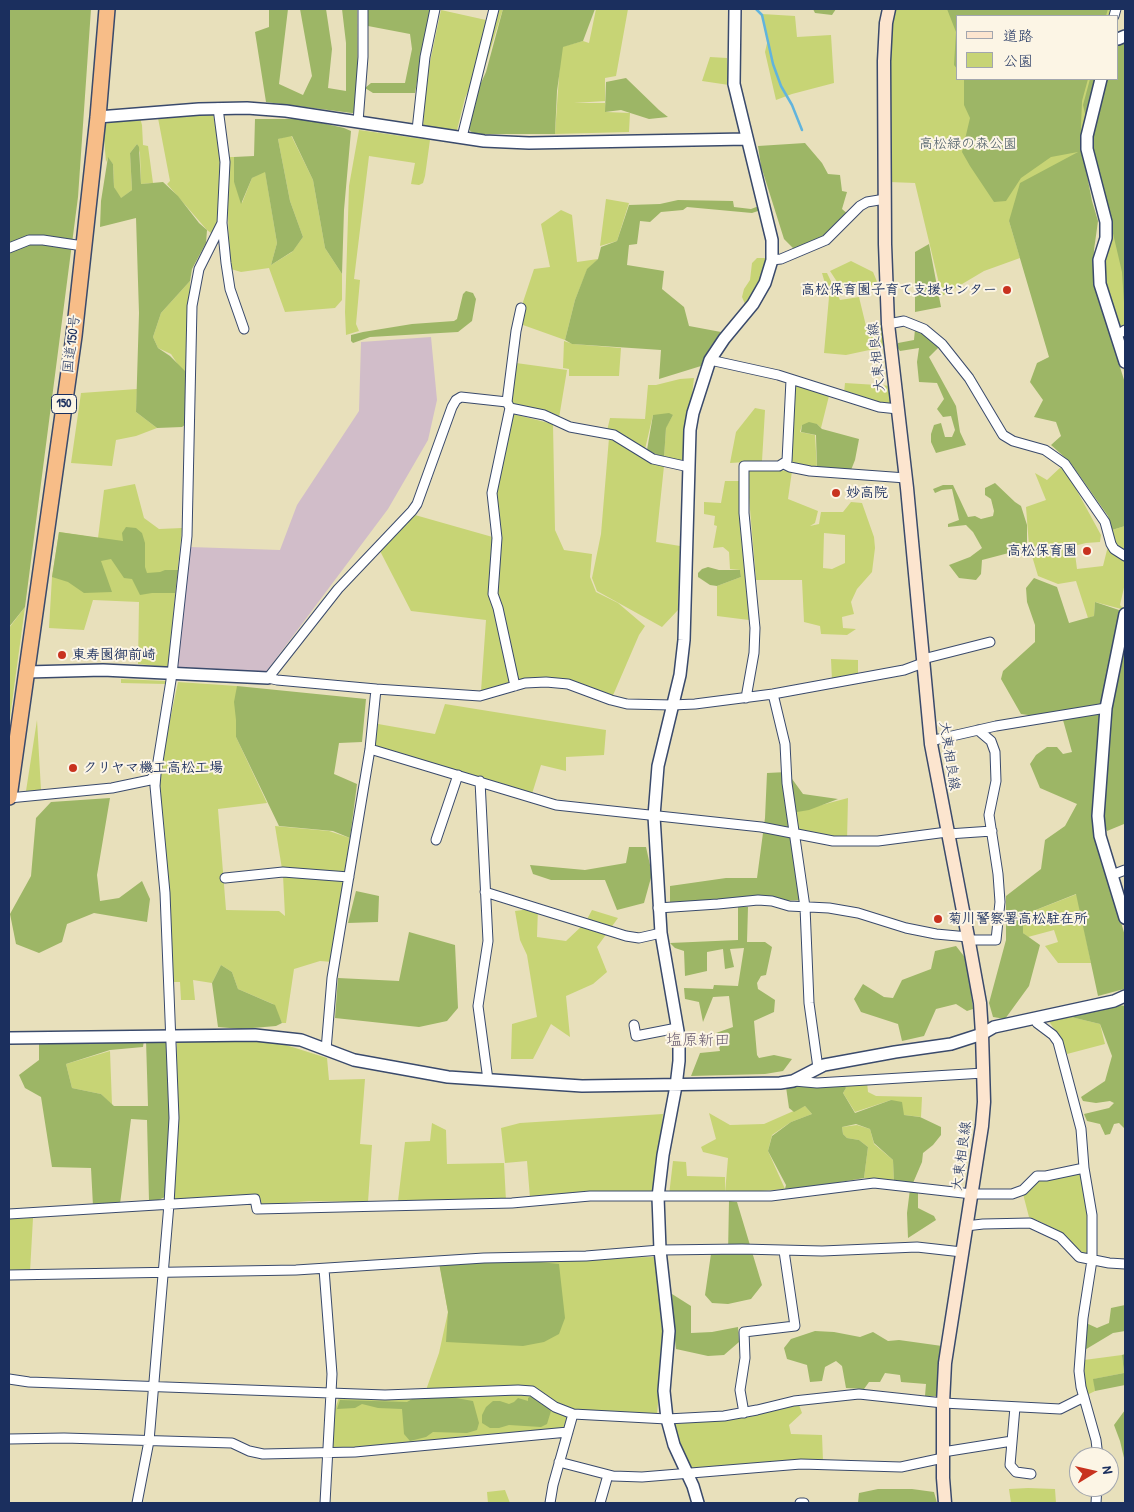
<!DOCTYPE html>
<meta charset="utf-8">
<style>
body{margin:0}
#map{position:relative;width:1134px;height:1512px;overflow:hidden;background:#e8e0bb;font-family:"Patrick Hand","Klee One",sans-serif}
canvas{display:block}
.frame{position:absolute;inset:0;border:10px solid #1b2f5e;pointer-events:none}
.legend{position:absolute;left:956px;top:15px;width:162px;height:65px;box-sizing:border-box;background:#fcf5e5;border:1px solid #a2a6af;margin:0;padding:6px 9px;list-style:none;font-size:15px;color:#1b2f5e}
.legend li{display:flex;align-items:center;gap:10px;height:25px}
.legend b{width:25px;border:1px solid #a2a6af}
.north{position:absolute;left:1069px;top:1447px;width:50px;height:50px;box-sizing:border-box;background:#fcf5e5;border:1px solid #a2a6af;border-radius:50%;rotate:81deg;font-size:14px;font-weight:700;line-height:20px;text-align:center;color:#1b2f5e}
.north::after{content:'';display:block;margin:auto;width:18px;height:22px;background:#c8321e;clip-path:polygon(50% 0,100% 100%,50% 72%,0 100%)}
</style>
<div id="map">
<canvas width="1134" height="1512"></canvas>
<div class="frame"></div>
<ul class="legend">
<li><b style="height:6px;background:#fce5cf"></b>道路</li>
<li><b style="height:14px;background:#c7d475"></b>公園</li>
</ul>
<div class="north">N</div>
</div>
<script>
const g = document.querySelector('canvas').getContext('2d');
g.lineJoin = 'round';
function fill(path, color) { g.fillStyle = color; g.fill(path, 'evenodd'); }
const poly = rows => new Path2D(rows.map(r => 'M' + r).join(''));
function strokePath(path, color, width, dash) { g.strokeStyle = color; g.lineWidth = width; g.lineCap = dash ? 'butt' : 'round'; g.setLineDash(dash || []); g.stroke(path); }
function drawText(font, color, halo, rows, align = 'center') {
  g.font = font + ' "Patrick Hand","Klee One",sans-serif'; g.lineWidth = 4; g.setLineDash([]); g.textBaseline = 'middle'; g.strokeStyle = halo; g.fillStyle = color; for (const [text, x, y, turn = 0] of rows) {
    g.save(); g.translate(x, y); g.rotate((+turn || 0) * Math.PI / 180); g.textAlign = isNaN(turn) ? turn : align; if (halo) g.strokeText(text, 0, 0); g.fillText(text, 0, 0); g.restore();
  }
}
const industrial = poly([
 [431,337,437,400,428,440,388,509,266,672,177,667,190,547,280,550,297,505,359,411,361,342]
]);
const green = poly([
 [495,9,503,9,481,80,481,62],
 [596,9,628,9,616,76,605,78,605,101,574,103,605,103,606,112,630,113,629,132,555,134,561,47,583,41,589,43],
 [894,9,1112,9,1109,16,958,16,958,79,1096,79,1082,150,1009,221,1020,258,984,271,942,296,915,183,889,182,887,65],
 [441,10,486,20,476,74,465,98,457,130,423,127,427,76],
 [762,14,795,16,797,37,831,35,834,83,792,94,776,100,765,52,768,39],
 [710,57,727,58,729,85,702,81],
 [213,114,223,167,221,215,215,236,207,230,167,184,170,181,158,118],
 [140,118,142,125,143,145,148,146,153,183,141,184,140,153,137,144,130,153,132,190,120,199,114,187,113,164,108,158,106,162,103,127,109,122],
 [359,130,430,140,425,176,423,183,419,185,411,184,415,163,369,156,354,279,360,280,356,324,359,331,346,335,345,312,349,186],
 [291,135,313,180,325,248,342,274,342,300,335,308,285,312,269,268,241,272,231,269,229,263,227,157,234,157,234,181,242,203,252,178,265,171,277,243,271,265,292,252,303,237,290,201,278,139],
 [1125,155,1125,377,1104,273,1099,167],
 [606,199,629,203,617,241,600,246],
 [561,210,572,215,577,262,598,259,587,270,575,300,565,340,523,325,521,308,534,269,550,267,541,224],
 [757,258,765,258,765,264,754,293,745,304,742,297,744,289,750,280,752,263],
 [851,261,873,272,878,284,843,291,830,271],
 [822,273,827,273,840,300,859,297,866,326,885,324,888,346,846,355,824,353,829,297],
 [190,281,190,342,186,377,171,354,158,348,153,337,161,313],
 [564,341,573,344,621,348,619,376,569,376,569,369,563,368],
 [516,363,567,370,559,418,547,411,514,406,511,400],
 [694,378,684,462,664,458,666,427,673,415,653,415,645,449,607,431,610,418,645,419,648,385,656,385,680,379],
 [845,383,893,386,895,408,844,393],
 [798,385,829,396,821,428,817,424,802,425,800,432,815,435,817,469,790,465,795,388],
 [137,389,136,412,157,428,136,436,116,440,112,466,71,463,81,393],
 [755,408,765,410,762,461,730,463,736,432],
 [513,414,553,424,555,530,564,550,592,554,590,577,596,592,618,603,645,626,639,635,611,700,560,683,481,691,486,620,411,611,379,549,415,515,496,538,493,501],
 [609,438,664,466,656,542,680,546,678,610,662,627,597,591,592,578,601,534],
 [1063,465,1101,535,1100,542,1086,543,1074,546,1077,569,1103,566,1112,530,1125,526,1125,583,1120,605,1125,610,1095,602,1094,616,1088,618,1076,581,1058,584,1038,576,1029,546,1026,507,1046,500,1035,473,1047,480],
 [750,469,792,471,788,499,818,511,815,523,810,526,819,524,821,512,843,512,851,502,862,503,874,537,875,548,872,572,857,589,851,602,854,614,842,617,843,628,856,629,847,635,821,634,820,626,804,622,802,580,756,580,747,474],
 [824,533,845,535,845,563,832,569,823,568],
 [725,481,741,481,749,620,717,616,717,586,741,577,740,570,730,569,729,552,723,547,713,548,717,526,714,525,715,516,704,514,704,502,721,503],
 [135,484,144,518,159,529,182,528,168,667,138,664,139,602,93,600,84,630,49,628,52,577,59,532,98,538,104,490],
 [25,607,9,725,9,628],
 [831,659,858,660,858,677,832,681],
 [121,679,166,681,166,684,121,683],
 [178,682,237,686,236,737,267,803,218,809,226,910,279,911,285,916,283,875,275,826,329,831,350,838,333,962,320,961,294,969,286,1023,282,1023,273,1004,238,989,232,972,221,965,212,983,193,980,195,1000,181,1000,180,982,171,982,158,777],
 [445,704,606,730,604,755,566,757,566,771,541,765,531,797,374,747,378,724,435,734],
 [37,720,41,790,26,791],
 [848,798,847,841,794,833,791,813],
 [1077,894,1091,963,1058,963,1045,946,1058,942,1054,930,1028,937,1023,933,1023,915],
 [538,908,537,937,566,941,585,923,592,910,618,918,597,947,607,972,593,984,566,996,570,1037,551,1024,533,1059,511,1059,512,1024,537,1017,527,955,520,940,515,911],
 [1071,1017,1100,1024,1105,1044,1067,1054,1059,1036,1048,1020],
 [267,1039,327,1058,329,1080,365,1079,360,1144,372,1145,368,1202,309,1201,262,1205,256,1196,174,1200,177,1041],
 [110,1051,112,1105,101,1094,72,1088,66,1064],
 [867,1082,868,1092,876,1096,922,1097,921,1117,904,1115,891,1100,855,1112,843,1093,846,1088,844,1083],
 [805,1106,812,1114,791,1122,772,1135,768,1151,785,1189,725,1194,669,1195,673,1161,686,1162,687,1176,725,1177,725,1193,728,1158,703,1152,701,1147,716,1139,709,1113,730,1125,764,1124],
 [663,1114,654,1192,530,1198,527,1161,505,1163,501,1128,520,1123],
 [432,1123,446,1130,447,1164,504,1163,506,1201,398,1201,405,1142,430,1141],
 [857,1125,870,1129,874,1144,893,1160,894,1182,864,1178,868,1147,859,1140,847,1138,843,1134,842,1127],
 [1084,1168,1090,1214,1089,1255,1079,1253,1066,1236,1043,1223,1029,1217,1023,1194,1043,1178],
 [33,1218,30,1272,9,1273,9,1219],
 [655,1257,663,1340,657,1415,573,1414,568,1432,405,1447,323,1447,340,1394,425,1393,439,1353,448,1312,439,1261],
 [1122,1355,1124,1373,1094,1379,1095,1391,1085,1396,1084,1360],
 [799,1405,802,1413,789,1425,791,1434,822,1435,823,1461,692,1469,680,1446,674,1424,734,1419],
 [1028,1488,1055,1489,1056,1503,1011,1503,1009,1489],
 [505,1490,510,1503,488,1503,487,1492]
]);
const forest = poly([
 [9,9,91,9,78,197,25,607,9,627],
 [269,9,288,9,279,84,303,95,312,76,300,9,326,9,332,49,328,88,346,91,346,43,342,9,357,9,358,113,352,113,266,102,255,32,269,27],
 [368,9,430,9,415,93,373,93,365,88,371,83,405,83,412,49,410,34,368,26],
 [503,9,595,9,583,41,563,47,557,91,555,134,474,134,467,128,475,96,486,72],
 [813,9,873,9,836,9,832,15,815,13],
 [947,9,1108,9,1106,16,958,16,958,70,954,65,956,32],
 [1125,29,1125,318,1122,272,1083,105,1090,79,1118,79,1118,35],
 [626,78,659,110,668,117,649,119,621,110,605,112,606,82],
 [964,79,1088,79,1082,101,1080,150,1082,150,1092,201,1098,221,1094,250,1093,281,1125,383,1125,526,1112,530,1108,516,1070,462,1051,445,1061,436,1056,422,1034,417,1043,400,1030,382,1037,363,1049,357,1009,221,1020,183,1078,152,1051,157,1021,178,1006,201,994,202,970,166,962,152,970,118,964,105],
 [255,119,304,119,344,128,351,131,344,210,342,274,325,248,313,180,292,136,278,139,290,201,303,237,293,251,271,265,277,243,265,172,252,178,241,204,234,182,234,157,254,156],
 [805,143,822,163,828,174,840,175,842,191,847,192,842,209,849,215,826,235,795,250,784,239,761,166,758,146],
 [137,144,139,147,141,184,163,182,178,196,199,223,207,230,206,243,192,269,190,281,161,313,153,337,158,348,170,356,186,372,186,424,182,427,157,428,136,412,139,313,136,218,100,227,101,201,108,157,113,164,114,187,121,198,132,190,130,153],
 [678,200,733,201,734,207,751,209,759,206,761,210,752,213,687,207,683,210,661,212,650,222,640,221,637,244,629,245,627,265,664,271,662,289,684,307,689,326,721,332,709,349,701,366,659,379,661,350,572,344,565,340,575,300,587,269,598,259,601,247,617,241,629,205,660,204],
 [929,244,941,307,915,312,915,252],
 [466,291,473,293,476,299,472,321,458,332,370,337,353,343,351,341,351,335,363,332,412,324,454,321,457,319,463,294],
 [915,329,924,333,939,347,929,357,956,406,960,432,966,445,936,453,931,442,931,434,934,425,941,423,945,437,952,437,955,430,951,416,943,417,937,409,944,399,937,383,919,382,917,362,919,348,900,351,897,347,898,343,914,340],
 [669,413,673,415,666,428,664,458,647,450,653,415],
 [809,422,817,424,822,429,859,439,855,460,851,470,817,469,816,435,801,432,802,425],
 [995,483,1015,502,1021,506,1027,525,1027,544,1024,549,982,560,981,574,976,580,959,578,949,565,970,557,982,548,973,532,966,525,948,527,948,524,959,520,952,489,942,490,935,493,933,489,943,485,953,485,968,517,975,516,981,519,993,516,994,511,991,499,985,495,985,488],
 [126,527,136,528,142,533,145,543,145,567,147,573,160,572,165,570,178,570,175,593,152,593,140,595,132,579,124,578,111,559,101,561,112,592,84,593,68,582,52,577,59,532,123,541,122,533],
 [708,567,719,570,740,570,741,577,717,586,710,585,698,577,698,573,702,569],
 [1034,578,1057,587,1069,623,1094,616,1095,602,1125,612,1125,826,1124,824,1107,831,1105,827,1097,839,1125,936,1125,987,1124,989,1098,996,1076,894,1023,915,1023,933,1040,945,1029,986,1005,1019,993,1017,989,1003,1006,940,1006,896,1041,869,1045,840,1065,826,1077,804,1040,788,1030,764,1036,755,1047,747,1057,747,1063,754,1072,752,1063,720,1021,714,1001,679,1003,671,1035,642,1035,625,1027,602,1026,588],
 [237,686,366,699,362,742,339,743,334,774,357,784,350,838,333,831,279,826,236,737,236,720,234,702],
 [787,772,803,794,838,799,809,810,791,813,804,900,779,901,742,899,670,902,670,886,726,878,757,878,765,818,767,773],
 [110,798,97,875,100,901,119,898,142,881,150,899,147,922,94,913,67,924,62,942,39,953,16,944,10,914,31,876,36,818,51,802],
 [629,847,646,847,652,874,644,903,617,910,605,880,551,880,533,874,530,865,585,870,626,863],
 [356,891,379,896,378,922,348,923],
 [738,907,748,907,747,942,765,942,772,947,766,975,761,976,757,983,758,989,775,1000,774,1012,754,1021,757,1055,759,1058,774,1055,792,1059,783,1071,765,1074,691,1076,700,1053,720,1051,716,1033,733,1027,729,996,713,997,703,1022,699,1002,685,999,684,988,713,989,714,985,738,986,744,948,730,949,734,967,725,969,723,949,707,952,707,971,685,976,684,951,675,948,670,943,738,940],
 [409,932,455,945,458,1008,447,1021,419,1027,335,1018,338,978,399,981],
 [956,946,967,960,973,1009,967,1011,956,1004,936,1009,924,1036,902,1041,898,1024,861,1012,854,999,863,984,884,997,893,998,902,980,931,969,935,951],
 [221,965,232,972,238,989,275,1005,282,1023,276,1026,241,1029,218,1027,212,983],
 [1114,1004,1125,1006,1125,1129,1119,1123,1114,1124,1110,1134,1105,1135,1100,1124,1087,1121,1084,1114,1109,1108,1114,1103,1110,1101,1096,1103,1083,1101,1081,1097,1105,1081,1112,1056,1100,1024,1071,1017],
 [144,1040,143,1047,110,1050,66,1064,72,1088,101,1094,114,1106,148,1106,146,1040,166,1040,170,1044,171,1116,165,1197,156,1201,149,1201,147,1120,131,1119,120,1204,93,1206,91,1168,52,1167,41,1097,25,1088,19,1075,39,1060,39,1044],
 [844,1083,846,1088,843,1093,855,1113,891,1100,902,1102,904,1115,920,1117,941,1127,941,1135,933,1145,923,1153,922,1162,913,1183,894,1182,893,1160,874,1143,870,1129,856,1124,842,1127,843,1134,847,1138,859,1140,868,1147,864,1178,823,1185,785,1189,786,1185,768,1151,772,1136,791,1122,812,1114,805,1106,794,1112,789,1108,786,1087],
 [910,1189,918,1192,918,1208,934,1216,936,1220,908,1238,907,1213],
 [729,1201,737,1202,762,1285,751,1299,728,1304,712,1303,705,1295,711,1254,728,1254],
 [530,1261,559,1264,565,1318,559,1334,544,1342,523,1346,446,1342,448,1312,439,1263],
 [672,1294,691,1306,691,1333,712,1332,738,1327,739,1342,724,1355,708,1356,676,1349,673,1324],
 [1125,1305,1125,1331,1113,1333,1083,1351,1086,1323,1097,1328,1109,1323,1111,1308],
 [815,1331,834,1332,860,1337,873,1332,888,1341,899,1340,942,1346,938,1396,925,1396,926,1384,901,1382,900,1375,885,1373,880,1382,869,1382,864,1389,846,1388,842,1366,836,1361,825,1367,822,1381,810,1382,807,1365,787,1359,784,1348,791,1339],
 [1125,1354,1125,1385,1095,1391,1093,1379,1124,1373,1122,1355],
 [535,1393,550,1405,551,1411,547,1424,541,1427,509,1425,499,1428,490,1428,482,1423,482,1415,486,1407,493,1401,500,1401,509,1404,514,1402,518,1398,528,1401,528,1398],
 [414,1398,456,1398,473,1401,479,1423,477,1430,467,1433,433,1432,426,1437,410,1441,404,1434,402,1409,378,1408,362,1404,355,1408,337,1409,340,1400,407,1402],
 [1125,1410,1125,1462,1120,1441,1114,1425],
 [878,1489,912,1489,934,1492,937,1503,858,1503,859,1493]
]);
const stream = poly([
 [756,9,762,15,773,64,781,86,792,105,802,130]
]);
const minor = poly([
 [1114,16,1116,9],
 [218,108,225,162,222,223,226,263,230,289,244,329],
 [358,122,363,57,363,9],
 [417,130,425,57,435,9],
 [462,137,494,9],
 [9,248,29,240,43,240,83,246],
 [772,260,781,259,826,240,860,206,867,202,885,199],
 [888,324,904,321,924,329,942,344,969,378,1003,435,1013,441,1045,450,1065,464,1105,522,1111,544,1114,549,1125,556],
 [1117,335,1125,330],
 [710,360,778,375,879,407,898,409],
 [507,402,516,331,521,308],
 [510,408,492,493,497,538,493,594,498,608,515,686],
 [784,464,790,467,810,471,906,478],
 [689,467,653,459,614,435,570,427,544,415,510,408,507,402,461,397,456,400,452,407,417,504,412,511,338,589,268,678,277,680,376,689,480,696,525,683,546,682,568,684,611,700,627,704,672,705,695,704,773,694,904,670,923,663],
 [923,659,990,642],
 [773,694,785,744,787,783,805,907,809,1003,818,1068],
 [746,698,754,653,755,628,744,513,744,466,779,466,787,461,791,380],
 [930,741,996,726,1106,708],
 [370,749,556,805,761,827,833,841,878,841,947,832],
 [480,781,488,941,478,1006,488,1080],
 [9,798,112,788,150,780,156,774,172,674,187,536,192,306,199,269,222,223],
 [948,834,992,831],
 [436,840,458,775],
 [1112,875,1125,870],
 [225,878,283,872,349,877],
 [485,892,626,936,639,938,661,933],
 [658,908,718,904,758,900,772,901,789,906,829,908,858,913,906,928,936,934,968,937],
 [968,940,996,940,1000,902,998,874,989,815,996,781,995,752,991,741,978,730],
 [1036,1018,1037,1023,1053,1035,1058,1042,1081,1129,1084,1168,1092,1215,1092,1260,1083,1318,1079,1371,1081,1387,1096,1440,1098,1457],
 [634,1025,636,1036,677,1028],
 [326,1050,332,978,370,749,376,689],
 [794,1081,817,1083,984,1073],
 [9,1214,255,1199,257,1209,512,1203,590,1196,771,1196,874,1183,972,1194,1012,1194,1023,1190,1037,1176,1046,1176,1084,1168],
 [966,1226,983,1224,1030,1223,1060,1237,1079,1257,1109,1263,1125,1264],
 [324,1269,332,1374,325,1503],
 [9,1275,296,1270,484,1258,586,1256,660,1250,742,1249,822,1251,917,1247,962,1252],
 [9,1379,29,1382,385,1395,518,1390,532,1391,555,1407,573,1414,667,1419,724,1416,757,1410,794,1401,859,1394,943,1403,1060,1409,1084,1397],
 [1015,1407,1010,1465,1016,1472,1031,1474],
 [744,1413,740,1390,745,1358,744,1332,795,1326,784,1251],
 [9,1439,64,1438,232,1443,249,1451,263,1454,355,1452,568,1432],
 [943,1452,1012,1441],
 [559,1462,613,1476,642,1477,801,1464,901,1467,943,1458],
 [137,1503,149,1441,169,1204,174,1118,165,893,155,786,156,774],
 [550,1503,553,1485,573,1414],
 [600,1503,608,1475],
 [800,1503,804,1503],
 [1096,1503,1097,1487]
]);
const tertiary = poly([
 [1118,39,1125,36],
 [1101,79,1087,136,1087,149,1106,222,1106,238,1099,260,1100,284,1125,362],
 [98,117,199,109,247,108,286,111,484,141,506,142,529,143,747,139],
 [1125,614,1106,708,1098,816,1100,836,1125,918],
 [27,672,103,670,268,678],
 [9,1038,255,1035,301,1040,354,1060,448,1077,582,1086,780,1083,793,1081,824,1065,895,1052,951,1044,982,1034,994,1027,1114,1001,1125,996],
 [698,1503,693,1486,674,1445,667,1419,664,1391,669,1331,660,1250,658,1197,663,1155,676,1086,679,1061,679,1037,661,933,654,816,658,766,680,675,684,640,690,430,693,413,710,360,724,339,753,304,765,283,772,260,772,240,734,84,735,9]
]);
const secondary = poly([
 [889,9,886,23,884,61,885,244,888,324,907,488,931,744,968,937,980,1003,982,1034,984,1102,982,1126,945,1363,943,1403,943,1478,945,1503]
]);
const trunk = poly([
 [9,797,74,336,98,117,107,9]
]);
const markers = [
 [1007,290,5,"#c8321e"],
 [836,493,5,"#c8321e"],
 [1087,551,5,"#c8321e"],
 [62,655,5,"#c8321e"],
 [73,768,5,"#c8321e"],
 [938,919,5,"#c8321e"]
];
const shields = [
 [64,404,25]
];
const shieldNames = [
 ["150",64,404]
];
const parkNames = [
 ["高松緑の森公園",968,144]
];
const poiNames = [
 ["高松保育園子育て支援センター",997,290,"right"],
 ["妙高院",846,493],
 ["高松保育園",1077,551,"right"],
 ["東寿園御前崎",72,655],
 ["クリヤマ機工高松工場",83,768],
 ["菊川警察署高松駐在所",948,919]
];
const streetNames = [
 ["国道150号",72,344,-83],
 ["大東相良線",877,357,-96],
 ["大東相良線",949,756,81],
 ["大東相良線",962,1156,-82]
];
const quarterNames = [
 ["塩原新田",698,1041]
];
fill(industrial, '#d1bdc9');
fill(green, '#c7d475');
fill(forest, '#9db666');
strokePath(stream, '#61b4dd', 2.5);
strokePath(minor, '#3a4a6c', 11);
strokePath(tertiary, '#3a4a6c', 14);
strokePath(secondary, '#3a4a6c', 15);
strokePath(trunk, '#3a4a6c', 18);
strokePath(minor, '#fff', 9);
strokePath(tertiary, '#fff', 11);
strokePath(secondary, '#fce5cf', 12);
strokePath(trunk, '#f7bd88', 15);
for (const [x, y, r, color] of markers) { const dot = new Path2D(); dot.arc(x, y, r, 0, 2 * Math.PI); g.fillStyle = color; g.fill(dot); strokePath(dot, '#fcf5e5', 2); }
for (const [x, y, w] of shields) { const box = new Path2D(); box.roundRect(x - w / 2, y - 9.5, w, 19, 4); g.fillStyle = '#fcf5e5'; g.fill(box); strokePath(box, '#1b2f5e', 1); }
drawText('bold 12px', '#1b2f5e', null, shieldNames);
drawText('14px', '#465864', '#fcf5e5', parkNames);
drawText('bold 14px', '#1b2f5e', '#fcf5e5', poiNames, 'left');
drawText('14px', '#1b2f5e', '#fcf5e5', streetNames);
drawText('16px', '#66596e', '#fcf5e5', quarterNames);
</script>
